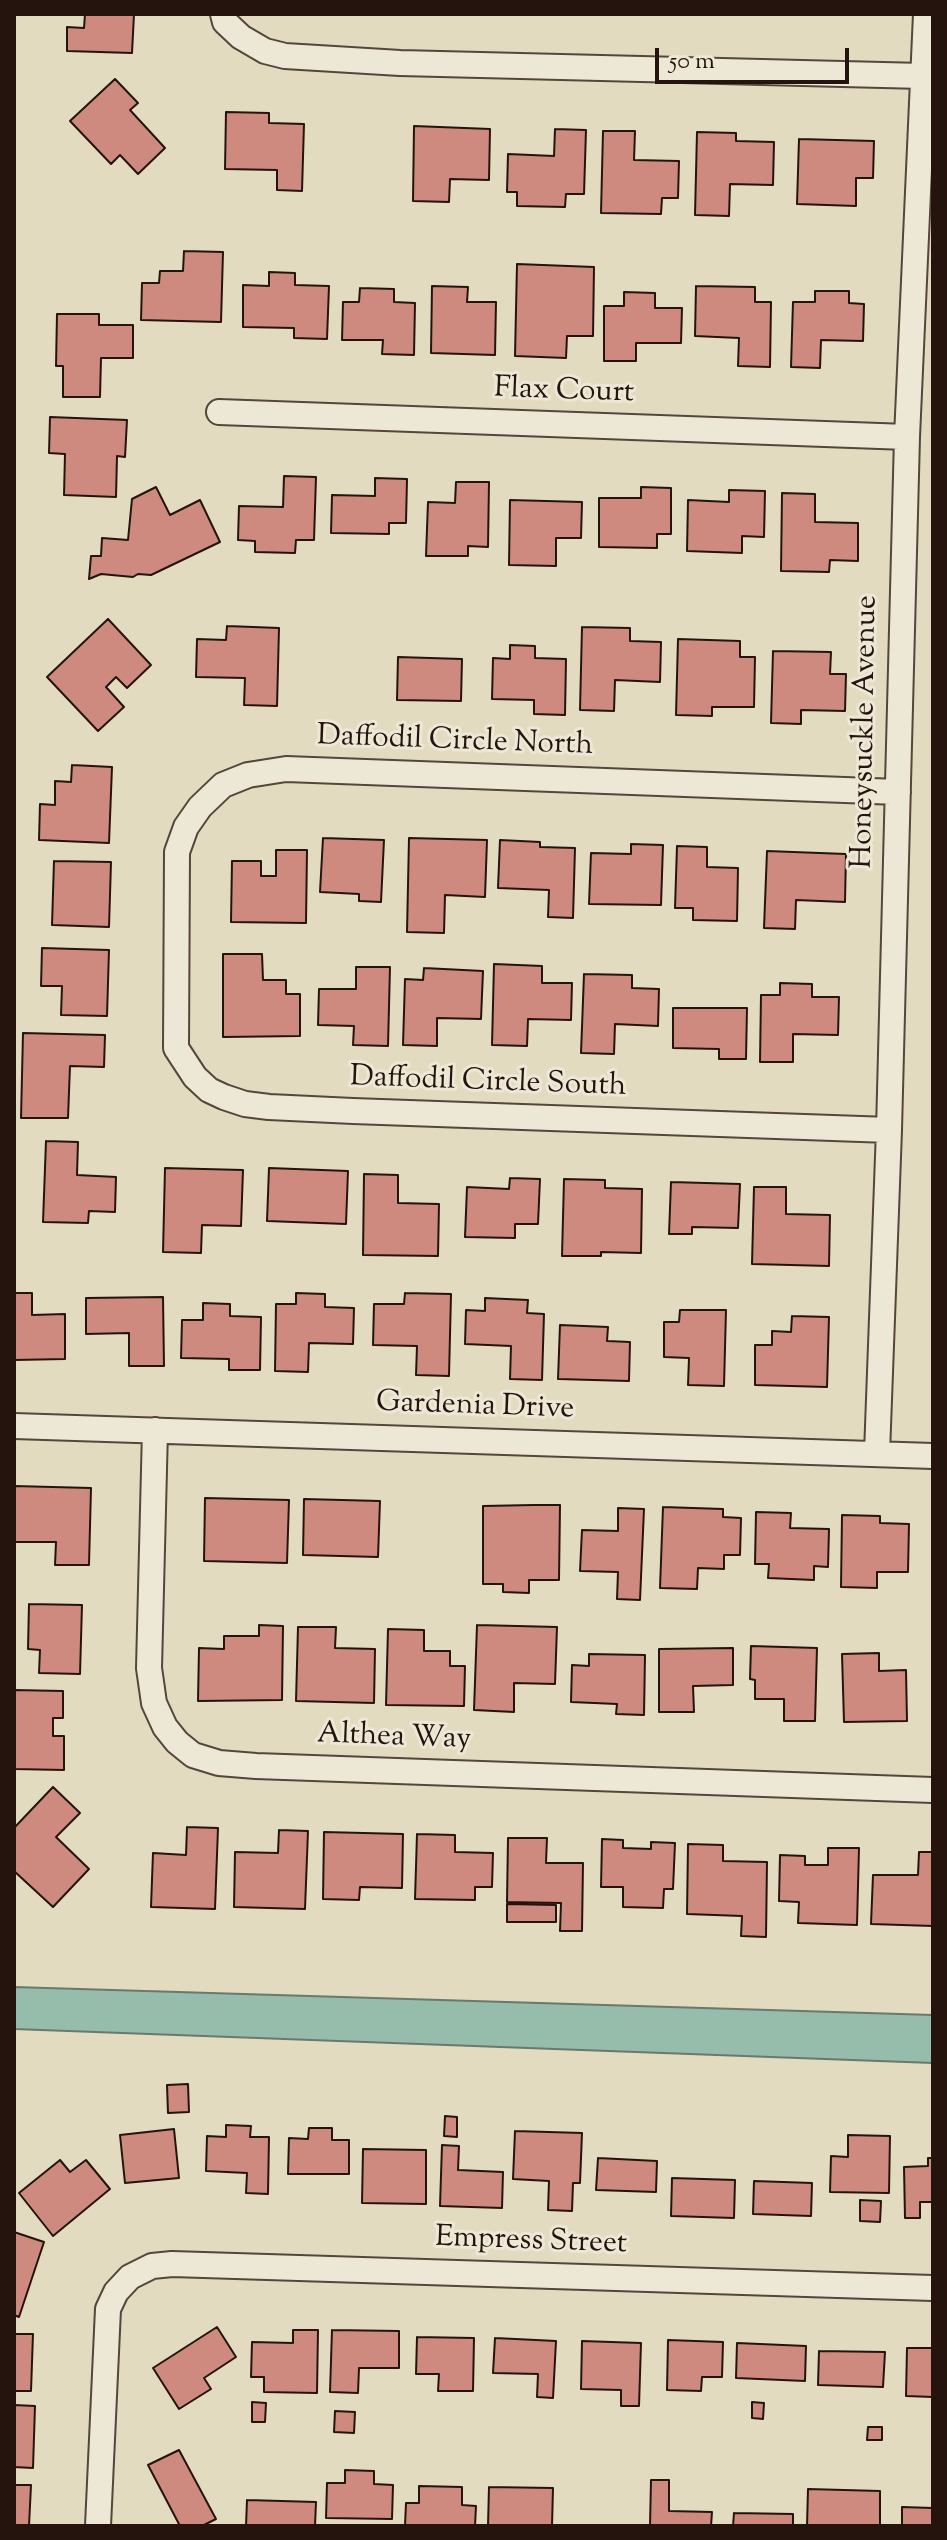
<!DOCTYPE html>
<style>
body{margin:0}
#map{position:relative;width:947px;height:2540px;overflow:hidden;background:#e3dbc0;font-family:"Sorts Mill Goudy",serif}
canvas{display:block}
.frame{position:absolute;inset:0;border:16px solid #25140d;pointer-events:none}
.scale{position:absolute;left:655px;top:48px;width:194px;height:36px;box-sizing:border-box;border:4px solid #25140d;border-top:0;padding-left:10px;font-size:24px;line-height:28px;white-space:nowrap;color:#25140d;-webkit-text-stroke:6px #ede8d6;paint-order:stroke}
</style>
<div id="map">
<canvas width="947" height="2540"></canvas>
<div class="frame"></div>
<div class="scale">50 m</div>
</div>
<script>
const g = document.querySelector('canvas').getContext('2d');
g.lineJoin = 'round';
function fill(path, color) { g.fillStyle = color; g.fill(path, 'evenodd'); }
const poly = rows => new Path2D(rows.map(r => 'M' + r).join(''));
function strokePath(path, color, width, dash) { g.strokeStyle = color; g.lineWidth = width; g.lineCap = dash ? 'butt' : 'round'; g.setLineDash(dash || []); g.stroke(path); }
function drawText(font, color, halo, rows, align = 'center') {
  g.font = font + ' "Sorts Mill Goudy",serif'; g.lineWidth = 6; g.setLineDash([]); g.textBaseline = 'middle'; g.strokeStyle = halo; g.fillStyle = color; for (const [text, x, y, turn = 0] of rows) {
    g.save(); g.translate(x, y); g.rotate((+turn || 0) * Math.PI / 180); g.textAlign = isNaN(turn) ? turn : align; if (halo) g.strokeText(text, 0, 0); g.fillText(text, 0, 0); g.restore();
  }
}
const water = poly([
 [14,1987,933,2015,933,2063,14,2029,14,1987]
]);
const building = poly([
 [85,14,134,14,132,53,67,51,67,27,84,28,85,14],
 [115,79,138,103,130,110,165,148,138,174,120,155,111,164,70,121,115,79],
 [226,112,269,113,269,123,304,124,302,191,277,190,277,170,225,169,226,112],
 [414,126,490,129,489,180,450,179,449,202,413,201,414,126],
 [555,129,586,130,584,194,566,194,565,207,517,206,517,192,507,192,508,154,554,156,555,129],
 [603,131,635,131,634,160,679,161,678,198,662,198,661,214,601,213,603,131],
 [697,132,736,133,736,141,774,142,773,185,730,184,729,216,695,215,697,132],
 [799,139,874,141,873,178,856,178,856,206,797,204,799,139],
 [184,251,223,252,221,322,141,320,142,283,159,283,160,271,183,271,184,251],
 [517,264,594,267,593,336,567,336,566,358,515,356,517,264],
 [269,272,295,273,295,285,329,286,327,339,294,338,294,328,243,327,243,285,269,286,269,272],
 [432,286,468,287,467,302,496,302,495,355,431,353,432,286],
 [696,286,755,287,755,302,771,302,770,367,738,366,739,338,695,336,696,286],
 [360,288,394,289,394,302,415,303,414,355,382,354,383,340,342,340,343,302,359,302,360,288],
 [815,291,849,291,849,303,864,304,863,341,821,340,820,368,791,367,793,302,815,302,815,291],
 [624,292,655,293,655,308,682,308,681,343,636,343,636,361,604,361,604,306,624,306,624,292],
 [57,314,99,314,99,325,133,325,133,358,101,358,100,397,63,397,63,366,56,366,57,314],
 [50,417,127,420,125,457,117,456,116,497,64,495,65,454,49,453,50,417],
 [284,476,316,477,314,540,296,540,295,553,255,552,255,541,238,540,239,506,283,507,284,476],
 [375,478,407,479,406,523,389,523,389,534,331,533,332,495,375,496,375,478],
 [456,482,489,482,488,547,468,546,468,556,426,556,428,502,455,503,456,482],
 [156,487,170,515,200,500,220,542,151,575,138,574,133,577,101,574,89,579,91,556,101,556,102,538,128,540,132,499,156,487],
 [641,487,671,488,671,534,657,534,657,548,599,547,599,498,641,498,641,487],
 [729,490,765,491,764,537,742,536,742,553,687,551,688,500,729,502,729,490],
 [782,493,815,494,815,522,858,523,858,561,830,560,829,572,781,571,782,493],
 [510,500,582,502,581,538,556,538,556,566,509,565,510,500],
 [108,619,151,665,127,688,116,677,106,687,124,707,98,731,47,677,108,619],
 [227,626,279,628,277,706,244,705,245,678,196,677,197,639,226,640,227,626],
 [582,627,630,628,630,641,661,642,660,682,615,680,614,711,580,710,582,627],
 [678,639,740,641,740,657,755,657,754,707,712,707,712,716,676,715,678,639],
 [510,645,535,646,535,658,566,659,565,715,534,714,534,700,492,699,493,658,510,659,510,645],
 [773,651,831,652,830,674,846,674,845,711,801,710,801,724,771,723,773,651],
 [398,657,462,659,461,701,397,700,398,657],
 [72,765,112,767,109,843,39,840,40,804,55,805,55,781,71,782,72,765],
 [323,838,384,840,381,902,359,901,359,894,320,892,323,838],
 [409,838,487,840,485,897,445,895,444,933,407,932,409,838],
 [500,840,540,842,540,847,575,848,573,918,548,917,549,890,498,888,500,840],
 [631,844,663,845,661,905,589,904,591,853,631,854,631,844],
 [677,846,707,847,707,867,738,868,737,921,693,920,693,908,675,908,677,846],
 [276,850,307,850,306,923,231,922,232,861,261,861,261,876,276,876,276,850],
 [767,851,846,854,845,902,796,900,795,929,764,928,767,851],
 [54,861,111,862,109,927,52,925,54,861],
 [42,948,109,950,107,1016,61,1015,62,986,41,986,42,948],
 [223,954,262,954,263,980,286,980,286,994,300,994,300,1036,223,1037,223,954],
 [494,964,542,966,542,983,572,983,571,1020,528,1019,527,1046,492,1045,494,964],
 [356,967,390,967,388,1046,353,1045,354,1026,318,1025,319,989,356,989,356,967],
 [424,968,483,971,481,1019,437,1018,437,1046,403,1045,405,979,423,980,424,968],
 [584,974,632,975,632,988,659,989,658,1026,615,1024,614,1054,581,1053,584,974],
 [780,983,812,984,812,997,839,997,838,1035,793,1034,793,1062,760,1062,761,995,780,995,780,983],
 [673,1008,747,1008,746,1059,719,1059,719,1049,673,1048,673,1008],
 [23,1033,105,1035,104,1067,70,1066,68,1118,21,1118,23,1033],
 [46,1141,78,1142,77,1175,116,1177,115,1212,89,1211,88,1223,43,1222,46,1141],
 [165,1168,243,1170,241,1226,202,1225,201,1253,163,1252,165,1168],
 [269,1168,348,1171,346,1224,267,1221,269,1168],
 [364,1174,398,1175,398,1203,439,1204,438,1256,363,1255,364,1174],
 [510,1178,540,1179,538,1224,515,1224,515,1238,465,1237,467,1187,509,1189,510,1178],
 [564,1179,605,1180,605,1188,642,1189,641,1253,601,1252,601,1256,562,1256,564,1179],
 [671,1182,740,1184,738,1228,692,1227,692,1234,669,1234,671,1182],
 [754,1187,786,1187,786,1214,830,1215,829,1266,752,1264,754,1187],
 [14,1293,32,1293,32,1315,65,1314,65,1359,14,1360,14,1293],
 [296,1293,325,1294,325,1307,354,1308,353,1344,309,1343,308,1372,275,1371,276,1304,296,1304,296,1293],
 [405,1293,451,1294,449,1376,416,1375,417,1346,373,1345,374,1304,404,1304,405,1293],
 [163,1297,164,1366,129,1366,129,1333,86,1334,86,1298,163,1297],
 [485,1298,528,1300,527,1313,544,1314,542,1380,510,1379,511,1346,465,1344,466,1310,485,1311,485,1298],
 [203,1303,230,1304,230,1316,261,1317,260,1370,229,1370,229,1359,181,1358,182,1320,203,1320,203,1303],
 [680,1310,726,1310,724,1386,688,1385,689,1358,664,1357,664,1322,679,1322,680,1310],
 [792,1316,829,1317,827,1387,755,1385,755,1345,772,1345,772,1331,791,1332,792,1316],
 [560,1325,608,1327,607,1341,630,1342,629,1381,558,1379,560,1325],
 [14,1486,91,1488,89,1565,55,1565,56,1542,14,1542,14,1486],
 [205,1498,289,1500,287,1563,204,1561,205,1498],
 [304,1499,380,1501,378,1557,303,1555,304,1499],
 [534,1505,560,1505,559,1580,529,1580,529,1593,503,1592,503,1584,483,1584,483,1506,534,1505],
 [663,1507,723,1509,723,1517,741,1518,740,1555,724,1555,724,1569,698,1568,697,1589,660,1588,663,1507],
 [618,1508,644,1509,640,1600,617,1599,618,1572,580,1571,582,1530,618,1531,618,1508],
 [756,1512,791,1513,790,1528,829,1529,828,1567,814,1566,814,1580,768,1578,769,1564,755,1564,756,1512],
 [842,1515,880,1516,880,1523,909,1524,908,1572,877,1572,877,1588,841,1587,842,1515],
 [29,1604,82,1605,80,1674,39,1673,40,1650,28,1649,29,1604],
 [259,1625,283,1626,282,1700,198,1701,199,1648,224,1649,224,1636,259,1636,259,1625],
 [477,1625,557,1627,555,1684,514,1683,514,1712,474,1710,477,1625],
 [298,1627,336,1627,335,1648,375,1649,374,1703,296,1701,298,1627],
 [388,1629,424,1630,424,1651,450,1651,450,1666,465,1666,464,1706,386,1705,388,1629],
 [751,1646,817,1648,815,1721,784,1721,784,1699,755,1699,755,1680,750,1679,751,1646],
 [733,1648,733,1685,693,1686,694,1712,659,1712,659,1649,733,1648],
 [879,1653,879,1671,906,1670,907,1721,844,1722,842,1654,879,1653],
 [589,1654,645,1655,644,1715,616,1714,617,1704,571,1702,572,1665,589,1666,589,1654],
 [14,1690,63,1691,63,1718,53,1718,53,1736,64,1736,64,1770,14,1769,14,1690],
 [53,1787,80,1813,56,1837,89,1869,53,1907,14,1871,14,1828,53,1787],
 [187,1827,218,1828,215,1909,151,1907,153,1853,186,1855,187,1827],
 [279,1830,308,1831,305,1909,234,1907,235,1852,278,1853,279,1830],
 [324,1832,403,1834,402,1888,360,1887,359,1900,323,1899,324,1832],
 [417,1834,455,1835,455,1852,493,1853,492,1887,475,1887,475,1900,415,1899,417,1834],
 [508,1838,547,1838,546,1863,583,1863,582,1931,560,1931,561,1903,507,1902,508,1838],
 [602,1839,623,1840,623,1848,651,1849,651,1842,675,1843,673,1889,664,1889,663,1908,623,1907,623,1887,601,1887,602,1839],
 [688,1844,723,1845,723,1861,767,1862,766,1937,741,1936,742,1916,687,1914,688,1844],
 [828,1848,859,1848,857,1925,798,1923,799,1902,779,1901,780,1855,805,1856,805,1865,828,1865,828,1848],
 [919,1852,933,1852,933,1926,871,1924,873,1875,918,1875,919,1852],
 [507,1904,556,1905,556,1922,507,1922,507,1904],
 [188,2084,189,2112,168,2113,167,2085,188,2084],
 [445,2116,457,2117,457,2137,444,2136,445,2116],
 [226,2125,251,2126,250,2137,269,2137,268,2194,246,2193,247,2173,206,2171,207,2136,226,2137,226,2125],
 [309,2128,332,2128,332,2140,349,2140,349,2174,288,2174,289,2138,308,2139,309,2128],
 [174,2129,179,2178,125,2183,120,2135,174,2129],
 [515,2131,582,2133,580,2183,573,2183,572,2211,548,2210,549,2181,513,2179,515,2131],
 [848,2135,890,2136,889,2193,830,2192,831,2156,848,2157,848,2135],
 [442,2145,459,2146,458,2170,503,2172,502,2208,440,2206,442,2145],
 [363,2149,426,2150,426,2204,362,2203,363,2149],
 [598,2158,657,2161,656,2192,596,2190,598,2158],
 [928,2158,933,2158,933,2202,920,2202,920,2218,905,2218,904,2167,928,2166,928,2158],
 [60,2160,70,2172,86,2160,110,2189,53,2236,19,2193,60,2160],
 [672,2178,735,2180,734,2218,671,2216,672,2178],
 [754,2181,812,2183,811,2216,753,2214,754,2181],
 [860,2200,881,2201,880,2222,860,2221,860,2200],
 [14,2232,44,2242,19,2317,14,2315,14,2232],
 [217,2327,236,2357,204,2378,211,2389,179,2409,153,2368,217,2327],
 [293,2330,318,2330,317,2393,264,2392,264,2377,251,2377,252,2342,293,2343,293,2330],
 [332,2330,399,2331,399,2368,359,2368,358,2393,330,2392,332,2330],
 [14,2334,33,2334,31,2391,14,2391,14,2334],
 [417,2337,474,2338,473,2391,438,2391,439,2374,416,2374,417,2337],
 [495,2338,556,2341,553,2398,537,2397,538,2374,493,2373,495,2338],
 [668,2340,723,2342,722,2377,702,2377,701,2391,667,2390,668,2340],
 [582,2341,641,2343,639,2406,621,2406,621,2390,581,2389,582,2341],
 [737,2343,806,2346,805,2381,736,2378,737,2343],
 [907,2348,933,2348,933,2397,906,2396,907,2348],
 [819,2351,885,2352,883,2387,818,2385,819,2351],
 [252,2402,266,2403,265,2422,252,2422,252,2402],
 [752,2402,764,2403,763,2419,752,2418,752,2402],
 [14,2405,35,2406,33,2468,14,2467,14,2405],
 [335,2411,355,2412,354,2433,334,2432,335,2411],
 [868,2427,882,2427,882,2440,867,2440,868,2427],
 [179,2450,216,2519,202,2526,180,2526,148,2465,179,2450],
 [345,2470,374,2471,374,2484,393,2485,392,2519,326,2518,327,2483,345,2483,345,2470],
 [651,2480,669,2480,669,2511,712,2512,711,2526,650,2526,651,2480],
 [14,2485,31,2485,29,2526,14,2526,14,2485],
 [419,2486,462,2487,462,2505,476,2506,475,2526,405,2526,406,2503,419,2503,419,2486],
 [489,2487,553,2488,552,2526,488,2526,489,2487],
 [808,2489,880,2491,880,2526,807,2526,808,2489],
 [247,2500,316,2502,315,2526,246,2526,247,2500],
 [902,2507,933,2508,933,2526,902,2526,902,2507],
 [734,2513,793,2514,793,2526,733,2526,734,2513]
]);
const minor = poly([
 [223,14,225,22,241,37,265,51,285,56,400,63,923,76],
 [219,412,907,437],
 [889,1130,353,1111,269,1107,245,1104,224,1097,209,1090,195,1077,176,1048,177,852,186,827,200,807,223,785,248,775,286,769,898,792],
 [14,1426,933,1456],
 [155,1430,149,1668,154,1703,165,1727,177,1742,193,1755,219,1763,256,1766,933,1790],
 [877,1453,889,1130,907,437,926,14],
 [98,2526,108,2309,116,2292,130,2277,152,2266,172,2264,933,2288]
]);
const streetNames = [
 ["Flax Court",564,393,2],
 ["Honeysuckle Avenue",867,732,-89],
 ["Daffodil Circle North",455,743,2],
 ["Daffodil Circle South",488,1084,2],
 ["Gardenia Drive",475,1408,2],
 ["Althea Way",394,1739,2],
 ["Empress Street",531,2243,2]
];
fill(water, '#96bcac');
strokePath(water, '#69796c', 2);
fill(building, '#cf8a80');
strokePath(building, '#25140d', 2);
strokePath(minor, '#54463a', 28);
strokePath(minor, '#ede8d6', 24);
drawText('30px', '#25140d', '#ede8d6', streetNames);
</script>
